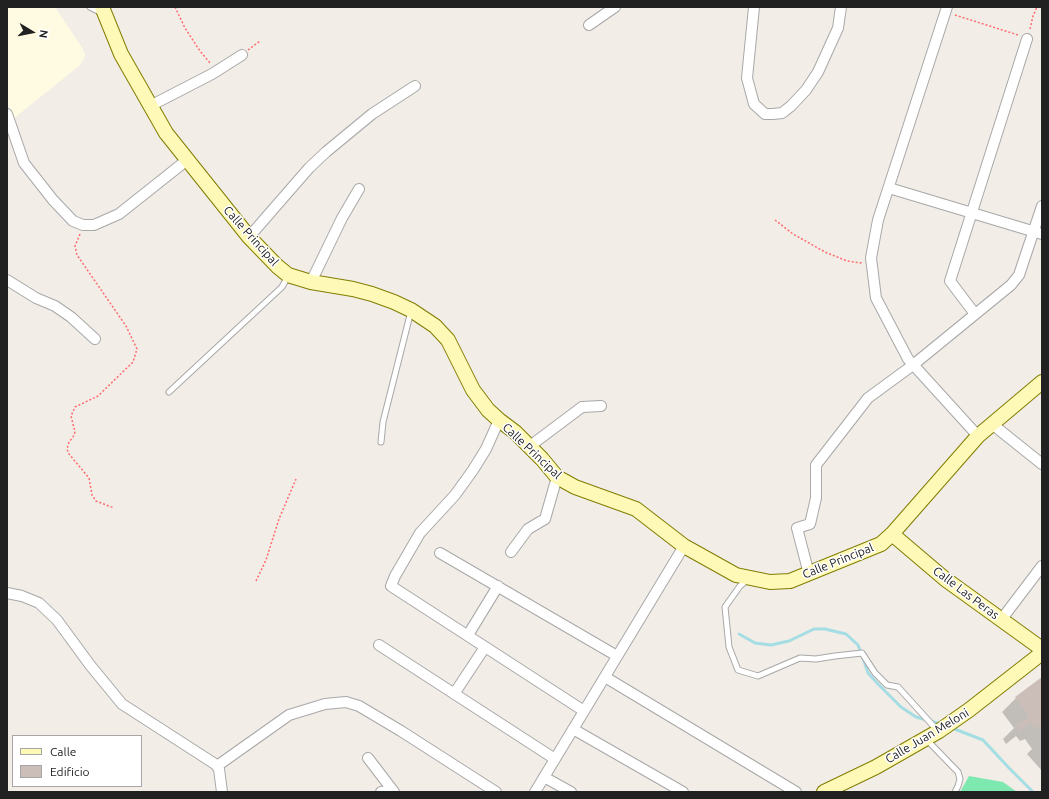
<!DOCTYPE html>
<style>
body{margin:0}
#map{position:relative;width:1049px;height:799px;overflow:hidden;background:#f2ede7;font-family:Ubuntu,sans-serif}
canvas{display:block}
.frame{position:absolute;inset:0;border:8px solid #212121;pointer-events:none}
.legend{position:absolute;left:12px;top:735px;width:130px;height:52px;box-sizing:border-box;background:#fff;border:1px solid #a6a6a6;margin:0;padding:5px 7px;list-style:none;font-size:12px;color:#212121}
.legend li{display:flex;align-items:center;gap:8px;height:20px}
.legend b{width:20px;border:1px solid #a6a6a6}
.north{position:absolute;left:12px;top:12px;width:40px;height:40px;-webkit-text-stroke:3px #fff;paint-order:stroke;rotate:100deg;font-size:11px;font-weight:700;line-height:16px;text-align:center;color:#212121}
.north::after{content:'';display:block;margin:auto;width:14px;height:18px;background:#212121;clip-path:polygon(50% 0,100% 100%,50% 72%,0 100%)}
</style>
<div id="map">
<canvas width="1049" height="799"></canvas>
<div class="frame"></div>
<ul class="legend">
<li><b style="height:5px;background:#fff9b8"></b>Calle</li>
<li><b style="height:11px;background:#cbbeb9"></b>Edificio</li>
</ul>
<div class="north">N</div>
</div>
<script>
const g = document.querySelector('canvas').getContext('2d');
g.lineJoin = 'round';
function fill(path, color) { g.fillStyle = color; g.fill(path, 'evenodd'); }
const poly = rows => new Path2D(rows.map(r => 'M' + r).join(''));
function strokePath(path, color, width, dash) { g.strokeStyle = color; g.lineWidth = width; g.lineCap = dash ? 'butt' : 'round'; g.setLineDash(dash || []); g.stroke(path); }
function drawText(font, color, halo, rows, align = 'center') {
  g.font = font + ' Ubuntu,sans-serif'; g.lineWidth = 3; g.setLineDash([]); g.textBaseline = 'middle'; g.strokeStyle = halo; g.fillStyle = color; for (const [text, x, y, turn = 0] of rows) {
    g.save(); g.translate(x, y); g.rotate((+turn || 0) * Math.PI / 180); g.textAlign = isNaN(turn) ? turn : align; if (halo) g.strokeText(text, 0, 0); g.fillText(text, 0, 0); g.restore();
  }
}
const education = poly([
 [7,7,55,7,81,46,85,54,84,59,79,66,13,119,7,102]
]);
const pitch = poly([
 [969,776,1003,782,1017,792,960,792]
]);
const shadow = poly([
 [1042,678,1042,771,1027,754,1032,749,1025,739,1020,741,1016,736,1006,744,1003,739,1014,728,1002,712,1016,698]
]);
const stream = poly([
 [739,634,755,643,771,645,789,641,814,629,825,629,846,634,858,645,861,653],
 [863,658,868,673,878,684,901,707,916,717,941,724],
 [952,728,983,740,1009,768,1033,792]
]);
const building = poly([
 [1042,677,1042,730,1039,726,1034,728,1030,723,1020,731,1016,725,1029,717,1015,697]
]);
const path = poly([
 [175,7,185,28,200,51,210,63],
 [955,15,1018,35],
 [1030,29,1033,16,1037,7],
 [248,50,260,41],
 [775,220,793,234,825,252,847,261,862,263],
 [80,234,75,246,77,255,126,326,137,349,133,362,98,396,75,407,71,416,75,432,73,437,69,442,67,449,69,454,89,478,92,495,96,501,114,508],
 [256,581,266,560,279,519,296,479]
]);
const lane = poly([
 [90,7,100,12],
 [169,392,282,287,288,276],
 [381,442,383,422,411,311],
 [748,579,740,586,725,607,729,647,738,670,758,676,800,658,816,659,835,656,862,653,875,673,887,685,898,687,937,730],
 [926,739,958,772,960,779,958,786,955,792]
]);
const street = poly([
 [754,7,747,78,754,104,765,114,773,114,782,113,791,106,806,90,818,72,838,28,841,7],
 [947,7,878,220,871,258,876,298,908,359,978,436],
 [589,25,615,7],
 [150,106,212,74,242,55],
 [7,114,24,163,53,200,73,221,83,225,94,225,119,214,187,160],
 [889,188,1042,234],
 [249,237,309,168,326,152,372,114,415,86],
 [7,280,36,298,55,306,71,317,95,339],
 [311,282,342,218,359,189],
 [975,314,950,281,1027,39],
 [499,420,486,449,473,470,455,495,420,533,395,576,391,586,584,711],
 [992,424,1042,464],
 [530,446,582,407,601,406],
 [511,552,528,529,545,519,557,477],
 [440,553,617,656],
 [809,574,797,528,810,524,816,498,816,465,868,398,913,365,1011,285,1019,275,1042,206],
 [7,593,22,596,39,603,57,620,90,665,122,704,215,764,219,769,222,792],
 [1001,620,1042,566],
 [468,635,498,586],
 [379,645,555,759],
 [605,677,796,792],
 [454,694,485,647],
 [573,729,683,792],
 [368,758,394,792],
 [217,766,289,715,325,704,346,702,359,706,401,731,496,792],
 [544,777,571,792],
 [381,792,389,791,391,792],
 [535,792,684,546]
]);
const secondary = poly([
 [102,7,121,54,166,133,249,237,277,266,288,275,311,282,353,289,372,294,394,302,411,310,435,326,448,340,473,390,488,410,499,420,515,432,542,459,557,477,575,487,636,509,684,546,736,575,770,582,790,581,881,544,892,534,978,436,1042,382],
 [892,534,945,579,1042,649],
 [824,792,876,767,939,731,969,710,1042,653]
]);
const streetNames = [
 ["Calle Principal",251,236,48],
 ["Calle Principal",532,451,43],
 ["Calle Principal",838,561,-22],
 ["Calle Las Peras",966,593,37],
 ["Calle Juan Meloni",927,736,-31]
];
fill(education, '#fffbe3');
fill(pitch, '#7ee8b1');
fill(shadow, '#0003');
strokePath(stream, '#a4dee4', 3);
fill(building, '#cbbeb9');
strokePath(lane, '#a8a8a8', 7);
strokePath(street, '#a8a8a8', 12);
strokePath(secondary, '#807d00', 16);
strokePath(path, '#ff6b70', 1.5, [2, 2]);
strokePath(lane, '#fff', 5);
strokePath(street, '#fff', 10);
strokePath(secondary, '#fff9b8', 14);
drawText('12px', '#212121', '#fff', streetNames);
</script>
